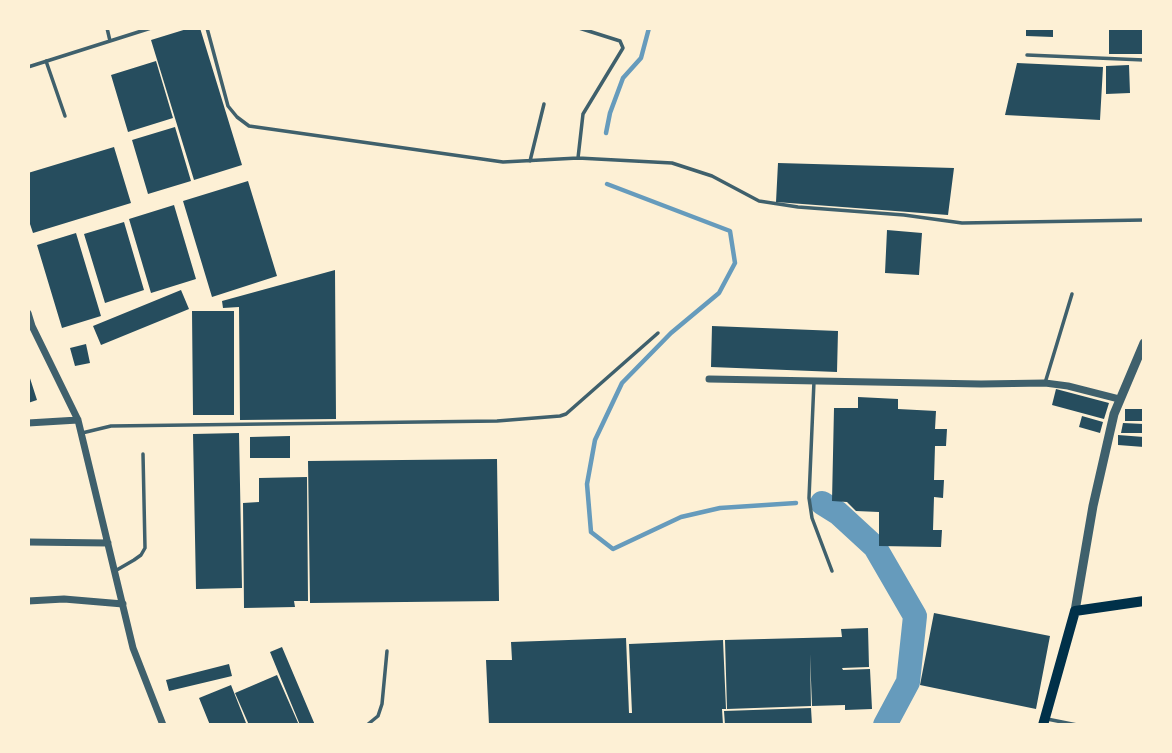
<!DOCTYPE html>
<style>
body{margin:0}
#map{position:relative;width:1172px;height:753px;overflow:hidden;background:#fdf0d5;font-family:"Libre Baskerville",serif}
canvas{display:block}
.frame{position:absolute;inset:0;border:30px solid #fdf0d5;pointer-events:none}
</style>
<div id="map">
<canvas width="1172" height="753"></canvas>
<div class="frame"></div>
</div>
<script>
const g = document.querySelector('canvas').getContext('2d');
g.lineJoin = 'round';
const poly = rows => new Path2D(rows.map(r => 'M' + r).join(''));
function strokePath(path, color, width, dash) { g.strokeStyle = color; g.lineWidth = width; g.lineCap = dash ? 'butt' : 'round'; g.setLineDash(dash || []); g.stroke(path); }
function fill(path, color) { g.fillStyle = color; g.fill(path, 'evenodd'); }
const stream = poly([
 [606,133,610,113,623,78,641,58,649,28],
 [607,184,730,231,735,263,719,293,671,333,622,383,595,440,587,484,591,532,613,549,681,517,720,508,796,503]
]);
const river = poly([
 [822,503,838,513,875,547,915,616,908,682,885,725]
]);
const building = poly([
 [190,28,200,28,242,165,194,180,151,40],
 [1026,28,1053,28,1053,37,1026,36],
 [1109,28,1144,28,1144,54,1109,54],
 [156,61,173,118,128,132,111,75],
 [1017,63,1103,67,1100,120,1005,115],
 [1129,65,1130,93,1106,94,1106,66],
 [175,127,191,181,148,194,132,140],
 [114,147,131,203,33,233,28,218,28,173],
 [778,163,954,168,948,215,776,202],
 [248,181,277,276,212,297,183,201],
 [174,205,196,279,151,293,129,219],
 [124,222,144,290,105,303,84,234],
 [887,230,922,233,919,275,885,273],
 [76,233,101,316,62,328,37,245],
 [335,270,336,419,240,420,239,307,223,308,222,301],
 [181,290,189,309,101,345,93,326],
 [192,311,234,311,234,415,193,415],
 [712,326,838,331,837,372,711,367],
 [86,344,90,363,75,366,70,348],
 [28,372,37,400,28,403],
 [1056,389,1109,403,1104,419,1052,405],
 [858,397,898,399,898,409,936,411,935,429,947,429,946,446,935,446,934,480,944,480,943,498,934,497,933,530,942,530,941,547,879,546,879,512,856,511,847,502,832,501,834,408,858,408],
 [1125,409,1144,409,1144,421,1125,421],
 [1082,416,1103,422,1100,433,1079,427],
 [1123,423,1144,424,1144,433,1121,433],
 [239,433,242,588,196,589,193,434],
 [1118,435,1144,437,1144,447,1118,445],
 [290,436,290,458,250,458,250,437],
 [497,459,499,601,310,603,308,461],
 [307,477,308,601,294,601,295,607,244,608,243,503,259,502,259,478],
 [934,613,1050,636,1036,709,920,685],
 [868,628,869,667,842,668,843,670,870,669,872,709,845,710,845,705,812,706,810,654,811,706,727,709,725,640,842,637,841,629],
 [626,638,629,713,632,713,629,644,723,640,726,709,722,709,723,725,489,725,486,660,512,660,511,642],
 [282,647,315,725,300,725,270,652],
 [229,664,232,676,169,691,166,680],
 [277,675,299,725,249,725,235,693],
 [231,685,246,723,241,725,210,725,199,698],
 [811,708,812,725,725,725,724,711]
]);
const service = poly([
 [107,28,110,41],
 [207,28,228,106,237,117,249,126,503,162,578,158],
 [579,28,620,41,623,48,583,114,578,158,672,163,712,176,759,201,798,207,904,215,962,223,1144,220],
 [1027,55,1144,60],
 [46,61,65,116],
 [28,67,151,28],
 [530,161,544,104],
 [814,381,809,498,812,518,832,571],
 [1045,383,1072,294],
 [82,433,111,426,497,421,560,416,566,414,658,333],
 [115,571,134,560,141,555,145,548,143,454],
 [1047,719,1077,725],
 [367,725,378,716,382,704,387,651]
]);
const minor = poly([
 [28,313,32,326,78,420,133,648,163,725],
 [709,379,981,384,1045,383,1068,386,1119,399],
 [28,423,78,420],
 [28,542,108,543],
 [28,601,64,599,123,604]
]);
const tertiary = poly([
 [1075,611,1093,506,1114,414,1144,343]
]);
const secondary = poly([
 [1043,725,1075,611,1144,601]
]);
strokePath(stream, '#669bbc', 4.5);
strokePath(river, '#669bbc', 24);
fill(building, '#264d5e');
strokePath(service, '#3f606c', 3.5);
strokePath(minor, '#3f606c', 7);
strokePath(tertiary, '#3f606c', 9);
strokePath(secondary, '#003049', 10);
</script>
